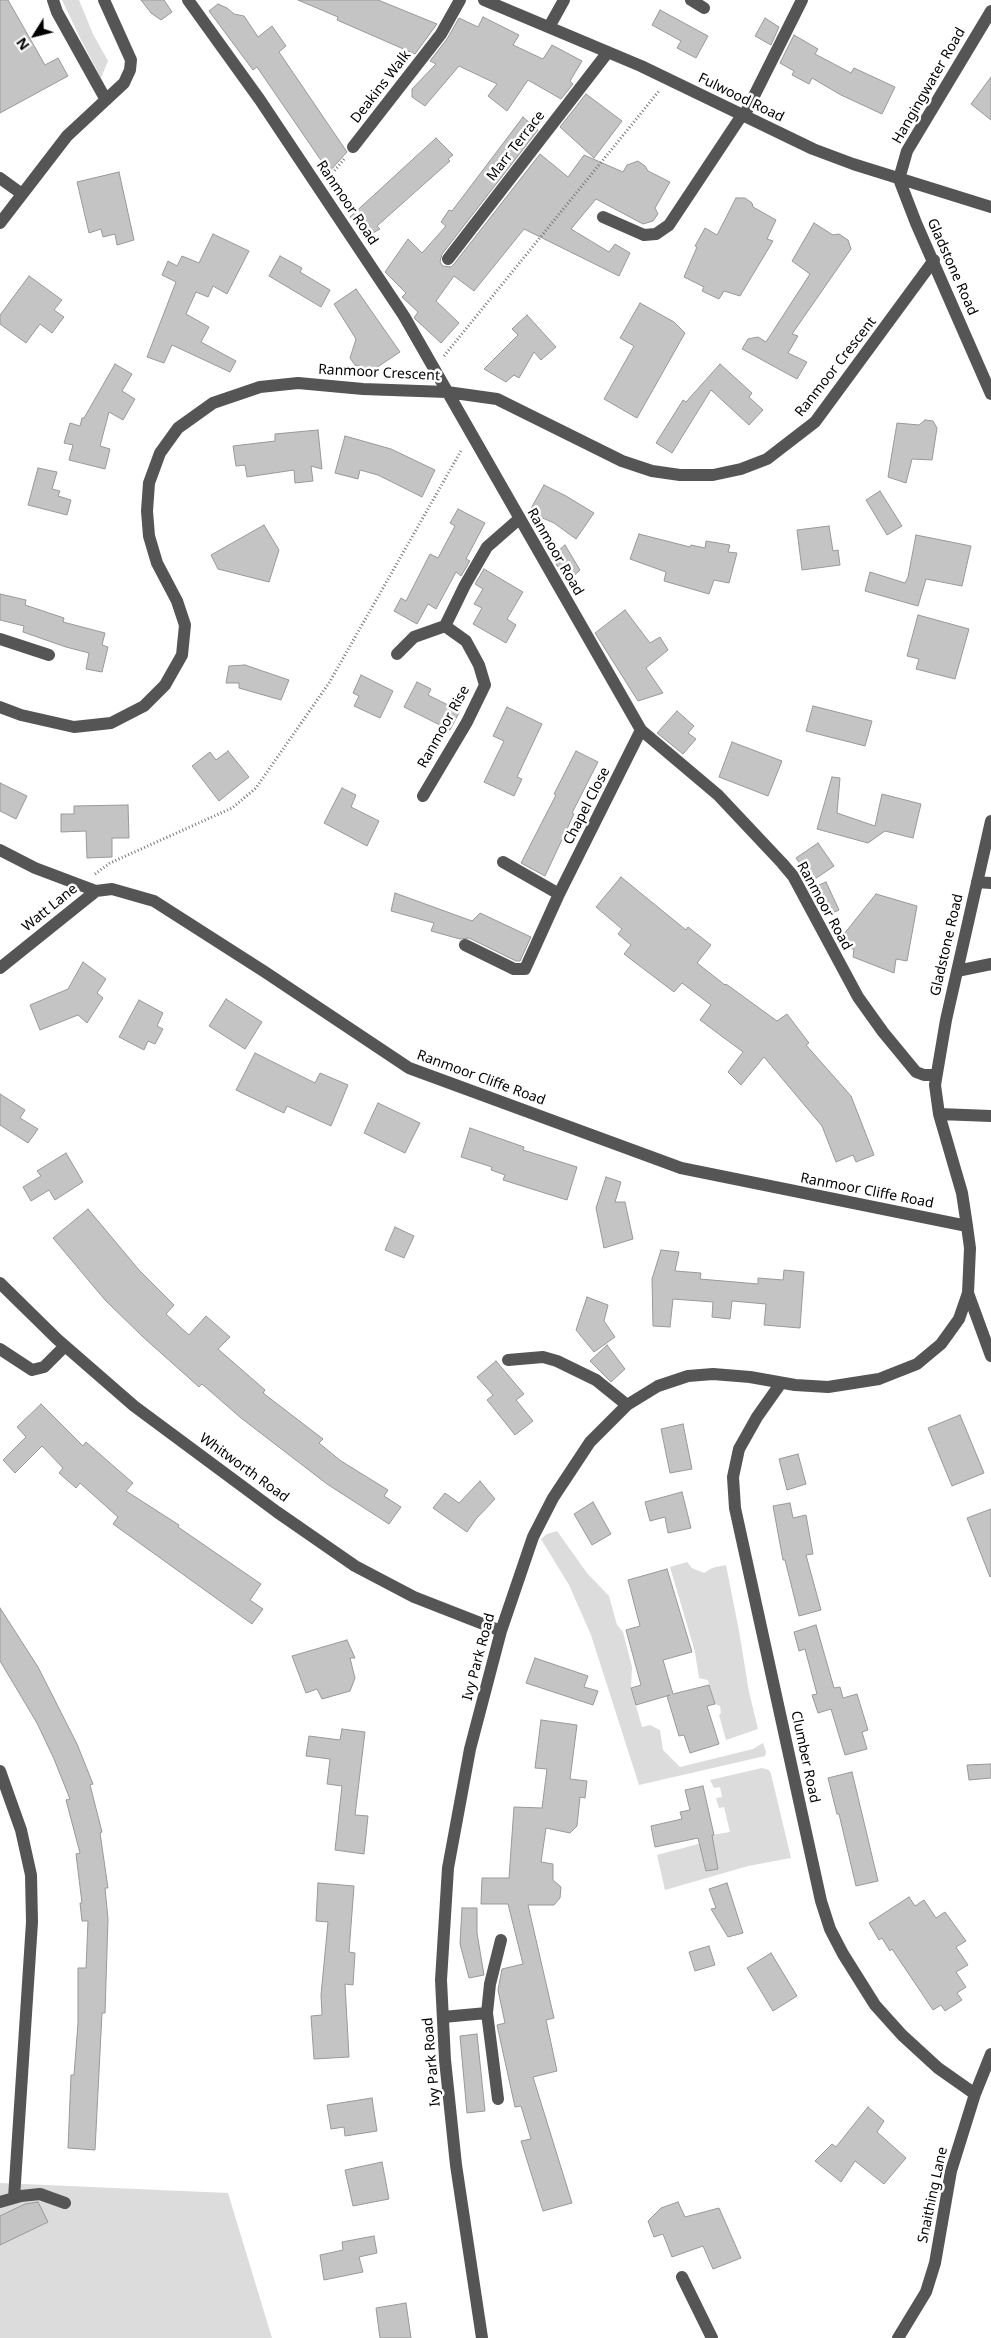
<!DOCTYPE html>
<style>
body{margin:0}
#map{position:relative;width:991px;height:2338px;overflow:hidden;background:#fff;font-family:"Noto Sans",sans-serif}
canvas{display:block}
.north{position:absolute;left:10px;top:10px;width:50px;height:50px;-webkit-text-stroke:4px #fff;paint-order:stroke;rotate:234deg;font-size:14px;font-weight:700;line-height:20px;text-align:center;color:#000}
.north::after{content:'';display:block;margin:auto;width:18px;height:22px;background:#000;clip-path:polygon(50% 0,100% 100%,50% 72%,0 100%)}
</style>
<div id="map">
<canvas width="991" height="2338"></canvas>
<div class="north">N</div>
</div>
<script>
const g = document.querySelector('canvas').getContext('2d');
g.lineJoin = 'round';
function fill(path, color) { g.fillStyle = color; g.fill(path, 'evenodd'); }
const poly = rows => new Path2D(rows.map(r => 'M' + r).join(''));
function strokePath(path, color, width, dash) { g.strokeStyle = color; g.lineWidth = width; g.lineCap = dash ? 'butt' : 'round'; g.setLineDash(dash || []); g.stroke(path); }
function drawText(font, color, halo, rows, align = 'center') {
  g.font = font + ' "Noto Sans",sans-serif'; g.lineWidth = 5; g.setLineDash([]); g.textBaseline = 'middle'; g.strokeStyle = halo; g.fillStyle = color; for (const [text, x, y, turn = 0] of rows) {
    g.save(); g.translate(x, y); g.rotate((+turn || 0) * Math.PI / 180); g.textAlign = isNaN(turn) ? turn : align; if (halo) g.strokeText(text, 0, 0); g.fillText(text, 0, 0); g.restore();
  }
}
const green = poly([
 [62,0,79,0,93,34,108,61,101,78,81,40],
 [557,1531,587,1573,609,1596,617,1625,623,1632,632,1667,631,1688,642,1727,650,1725,660,1730,663,1750,680,1767,753,1749,763,1743,766,1752,765,1756,639,1785,591,1635,569,1585,541,1539,547,1534],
 [687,1562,692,1568,704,1573,712,1568,726,1565,739,1631,749,1692,758,1729,726,1740,719,1715,721,1713,720,1706,715,1704,708,1680,699,1678,695,1652,670,1567],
 [762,1768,769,1770,771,1774,791,1858,748,1866,665,1890,657,1855,713,1840,712,1835,730,1832,724,1807,719,1808,716,1798,722,1797,720,1787,714,1788,710,1780],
 [0,2183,228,2193,272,2338,0,2338]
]);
const building = poly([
 [0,0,8,0,45,65,58,58,68,76,0,113,0,0],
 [141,0,164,0,172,12,161,20,151,13,141,0],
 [298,0,378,0,437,24,415,54,337,20,338,17,298,0],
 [218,4,227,8,234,14,244,16,258,37,272,26,286,46,279,52,347,152,329,172,257,67,253,70,209,11,218,4],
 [660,10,708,36,696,58,677,48,681,41,652,25,660,10],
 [483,17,519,35,513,45,543,59,552,45,582,61,570,81,573,84,561,99,528,80,507,111,488,96,497,84,459,66,425,106,412,97,412,89,436,64,430,61,447,39,459,18,478,27,483,17],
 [765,18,779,27,771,45,755,36,765,18],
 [794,35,818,49,815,54,851,73,854,68,895,87,882,114,841,95,812,78,809,84,792,75,794,71,780,63,794,35],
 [991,77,991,120,971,104,991,77],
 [586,94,622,121,594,158,560,127,586,94],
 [523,117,538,130,442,254,440,262,443,266,451,267,454,264,540,154,568,177,584,155,623,172,627,165,638,161,645,166,648,171,670,182,655,208,658,214,653,221,643,224,596,199,571,229,609,252,615,244,630,253,619,276,524,229,474,291,454,276,436,301,459,323,441,343,414,318,418,312,402,297,406,293,385,272,408,239,422,253,446,226,441,222,449,210,452,211,523,117],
 [436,138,453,155,448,159,450,161,377,226,380,229,364,238,350,217,436,138],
 [119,172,134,240,117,245,115,234,103,237,101,229,89,233,77,182,119,172],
 [736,198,745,198,752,203,753,207,776,220,767,239,773,241,740,296,724,291,719,299,702,291,704,287,684,277,697,247,695,246,705,228,717,235,736,198],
 [814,223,833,235,839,234,848,240,851,249,792,334,798,336,788,353,807,362,797,379,742,349,748,339,758,337,766,342,810,274,792,261,814,223],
 [213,234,249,251,227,294,213,286,208,297,196,292,186,314,209,327,201,342,236,361,230,372,172,345,164,363,147,357,176,282,162,275,168,261,177,266,182,256,199,263,213,234],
 [280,256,302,268,300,272,330,290,321,307,269,276,280,256],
 [29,276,62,300,54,310,64,317,52,333,40,324,26,343,0,324,0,315,29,276],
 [356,289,400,352,373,370,355,365,350,358,356,339,334,304,356,289],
 [640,303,674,322,685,333,637,418,604,399,634,346,620,338,640,303],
 [527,315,556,347,541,360,534,352,519,378,514,375,506,382,484,369,518,335,512,329,527,315],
 [115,364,132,374,122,391,135,399,123,420,109,412,100,446,110,449,105,469,69,460,73,445,64,443,70,423,80,426,82,418,84,418,115,364],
 [720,364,752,393,749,397,763,410,749,425,711,390,672,453,656,443,683,400,686,402,720,364],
 [925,420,933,421,937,428,932,460,912,459,906,483,888,477,897,423,919,425,925,420],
 [318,430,322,469,311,466,313,481,295,483,294,470,247,477,245,465,236,466,233,446,275,441,275,434,318,430],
 [345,436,391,449,435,470,422,497,378,475,360,470,358,479,335,473,345,436],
 [38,468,57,472,52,489,60,491,58,496,71,500,67,515,28,505,38,468],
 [544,485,566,496,594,513,576,539,554,523,529,512,544,485],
 [880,491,902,526,887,535,866,500,880,491],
 [458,509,485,523,466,559,470,561,461,576,456,572,436,609,428,604,417,624,394,611,401,598,406,601,430,554,438,558,455,526,450,523,458,509],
 [264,525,279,550,269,582,218,569,211,555,264,525],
 [829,526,833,551,838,550,840,565,802,570,797,530,829,526],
 [639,534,690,547,691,545,705,548,706,541,730,545,728,552,737,553,729,583,714,580,709,594,664,581,666,572,630,559,639,534],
 [916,535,971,546,962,586,926,579,918,606,865,591,870,572,905,583,908,577,916,535],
 [565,545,580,570,568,581,551,557,565,545],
 [484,569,523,592,507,619,516,625,506,643,473,624,482,608,474,604,483,589,475,584,484,569],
 [0,594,26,600,25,605,64,618,63,622,105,633,102,645,108,647,102,672,86,669,89,653,66,647,23,632,24,626,0,620,0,594],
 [625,610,650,643,660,637,668,650,646,668,663,693,638,701,595,633,625,610],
 [918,615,969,629,955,679,916,669,919,659,907,656,918,615],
 [245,665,289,680,281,700,239,688,239,683,226,683,229,666,245,665],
 [361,675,393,691,380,718,354,706,359,696,353,693,361,675],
 [417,682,431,689,428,695,460,711,450,730,404,707,417,682],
 [813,706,872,721,865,746,806,731,813,706],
 [507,707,542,724,517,777,522,779,514,796,484,782,504,741,493,736,507,707],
 [677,711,694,726,688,733,696,739,683,754,657,733,677,711],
 [732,742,782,761,768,796,719,777,732,742],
 [228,751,249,777,219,801,192,766,210,752,216,760,228,751],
 [576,751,598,762,572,813,574,814,545,876,521,863,556,795,554,794,576,751],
 [832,777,840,778,837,813,875,826,882,794,921,804,913,838,885,831,868,843,817,829,832,777],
 [0,783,27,796,16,819,0,811,0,783],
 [342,788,356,795,351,807,379,821,367,846,324,823,342,788],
 [128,805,129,838,112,838,112,857,87,858,86,831,61,832,61,814,74,814,74,806,128,805],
 [818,843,834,866,812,881,796,858,818,843],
 [621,877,686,930,688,927,711,945,697,963,725,985,726,984,777,1021,787,1014,809,1043,806,1045,851,1096,874,1155,856,1162,853,1155,836,1162,822,1126,764,1057,741,1085,728,1072,743,1052,700,1020,711,1005,682,983,674,992,624,954,631,945,618,934,622,929,596,907,621,877],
 [826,882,839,910,824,917,810,889,826,882],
 [395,893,472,921,480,913,531,937,520,961,516,961,469,938,460,939,431,931,434,923,391,911,395,893],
 [876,894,917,906,907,961,896,959,894,973,853,957,854,949,846,948,840,939,876,894],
 [83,962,106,979,97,993,103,998,87,1023,78,1015,40,1030,30,1005,68,989,83,962],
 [226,999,262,1022,245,1049,209,1026,226,999],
 [139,1000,163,1013,157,1026,163,1029,155,1044,148,1041,144,1050,119,1037,139,1000],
 [255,1053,315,1083,320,1073,348,1085,331,1126,287,1106,284,1113,236,1090,255,1053],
 [0,1094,25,1110,20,1118,38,1129,28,1143,0,1125,0,1094],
 [378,1103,420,1123,405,1153,364,1133,378,1103],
 [470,1128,524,1147,523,1150,577,1167,567,1200,503,1180,505,1175,491,1170,492,1167,461,1157,470,1128],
 [66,1153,83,1182,55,1200,49,1190,31,1201,23,1187,41,1176,37,1171,66,1153],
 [606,1177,621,1182,615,1202,625,1202,633,1239,604,1248,596,1208,606,1177],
 [88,1209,139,1270,174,1305,166,1314,189,1335,206,1316,230,1337,218,1349,265,1390,263,1393,323,1439,319,1443,341,1461,388,1490,384,1496,401,1507,389,1524,327,1484,241,1418,202,1384,199,1387,143,1337,105,1300,53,1238,88,1209],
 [395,1227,414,1236,404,1258,385,1250,395,1227],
 [661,1250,679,1252,675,1271,701,1273,700,1279,758,1284,758,1278,783,1280,784,1270,804,1272,800,1328,764,1325,766,1304,732,1301,730,1319,712,1317,713,1302,673,1299,670,1327,653,1326,652,1279,661,1250],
 [587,1297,608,1305,604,1321,615,1337,594,1352,576,1330,587,1297],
 [607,1345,625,1369,611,1382,590,1361,607,1345],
 [496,1361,524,1394,516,1400,533,1421,515,1435,487,1400,493,1395,477,1377,496,1361],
 [41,1404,83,1446,86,1442,133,1483,126,1491,179,1525,178,1527,261,1584,250,1600,263,1609,252,1624,113,1524,118,1517,80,1483,76,1488,59,1473,63,1468,42,1446,15,1473,3,1460,26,1437,17,1427,41,1404],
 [960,1415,984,1473,952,1486,928,1428,960,1415],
 [683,1424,692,1469,670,1473,661,1429,683,1424],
 [798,1454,806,1484,787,1490,779,1459,798,1454],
 [480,1481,495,1499,476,1519,467,1532,433,1508,445,1493,459,1503,480,1481],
 [682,1492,691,1528,668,1533,665,1517,650,1521,645,1502,682,1492],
 [593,1502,611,1534,592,1545,574,1514,593,1502],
 [790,1503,793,1518,806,1515,813,1554,806,1555,821,1610,799,1616,785,1560,783,1560,773,1506,790,1503],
 [991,1509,991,1576,990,1577,967,1518,991,1509],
 [667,1569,692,1652,663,1660,673,1694,709,1685,715,1704,707,1706,719,1744,690,1753,684,1735,679,1736,667,1696,670,1695,636,1705,631,1688,641,1685,626,1630,640,1626,628,1580,667,1569],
 [0,1608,38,1667,77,1744,93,1784,90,1785,102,1832,100,1833,108,1888,105,1888,108,1919,105,2013,102,2013,95,2150,68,2148,71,2075,74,2075,78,2023,78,1968,86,1968,88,1921,82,1921,80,1903,82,1903,76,1854,80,1853,66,1800,70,1799,54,1759,37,1723,0,1661,0,1608],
 [816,1625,834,1688,840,1687,843,1698,857,1694,868,1730,862,1732,867,1749,845,1755,831,1709,818,1713,812,1695,817,1694,805,1649,799,1651,794,1632,816,1625],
 [347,1640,355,1658,350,1658,355,1678,350,1691,322,1699,317,1689,306,1693,292,1656,347,1640],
 [535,1658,588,1676,584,1687,598,1691,593,1705,526,1683,535,1658],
 [541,1720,577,1725,570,1779,587,1781,585,1798,580,1797,577,1826,570,1833,546,1828,541,1862,553,1864,553,1880,561,1887,560,1898,554,1905,528,1905,554,2018,546,2020,557,2071,533,2077,572,2203,543,2211,521,2141,531,2139,521,2106,515,2107,497,2025,505,2023,498,1990,502,1969,523,1964,508,1904,481,1904,482,1878,509,1878,514,1807,542,1808,547,1769,535,1768,541,1720],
 [342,1729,365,1732,355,1815,368,1816,364,1854,335,1850,342,1786,327,1784,330,1759,306,1756,309,1736,340,1740,342,1729],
 [991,1764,991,1778,969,1780,967,1765,991,1764],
 [852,1772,878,1881,856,1886,839,1814,837,1814,828,1778,852,1772],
 [703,1786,714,1835,712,1835,718,1869,706,1871,698,1838,655,1847,651,1826,682,1819,680,1812,690,1810,685,1790,703,1786],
 [318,1883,354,1886,349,1952,355,1953,353,1985,345,1984,349,2057,314,2059,311,2016,322,2015,321,1995,328,1922,316,1921,318,1883],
 [727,1883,743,1933,728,1937,711,1909,716,1908,709,1889,727,1883],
 [909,1897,915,1906,924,1900,936,1918,945,1912,966,1941,956,1947,968,1965,956,1972,966,1987,957,1993,962,2000,945,2011,941,2005,933,2010,892,1949,890,1951,882,1938,879,1940,869,1923,909,1897],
 [462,1908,477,1908,477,1933,484,1975,469,1978,460,1944,462,1908],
 [709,1946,715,1965,695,1971,689,1952,709,1946],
 [771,1953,797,1996,773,2011,747,1968,771,1953],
 [477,2034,485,2111,467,2113,460,2036,477,2034],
 [372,2098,377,2131,345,2136,344,2127,331,2129,327,2105,372,2098],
 [868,2107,884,2121,877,2132,906,2158,884,2184,855,2161,841,2182,815,2161,832,2144,836,2147,868,2107],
 [382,2162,389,2199,353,2206,345,2170,382,2162],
 [38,2202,48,2222,0,2245,0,2216,25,2204,38,2202],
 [678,2202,685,2217,719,2208,741,2258,713,2269,703,2246,672,2257,663,2234,654,2237,648,2221,661,2208,678,2202],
 [374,2236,377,2253,359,2257,363,2272,324,2280,320,2255,343,2250,342,2242,374,2236],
 [406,2303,411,2338,380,2338,376,2308,406,2303]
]);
const path = poly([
 [330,176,345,158],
 [444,356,659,91],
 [95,874,110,863,232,808,256,788,329,683,462,449]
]);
const minor = poly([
 [53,0,57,12,106,100],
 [188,0,260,100,404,316,641,730,718,795,782,863,793,876,858,997,883,1032,916,1072,924,1075,936,1075],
 [484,0,641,66,813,149,853,164,991,207],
 [691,0,704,8],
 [991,11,907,151,899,179,916,223,991,394],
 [549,27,564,0],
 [744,116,802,0],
 [353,147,441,34,460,0],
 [0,178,22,194],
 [603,217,644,235,656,234,669,225,742,115],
 [0,223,67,136,124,83,130,70,131,60,104,0],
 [448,259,608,52],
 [0,639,49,655],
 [397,654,414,637,445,626,465,585,487,547,519,519],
 [0,707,21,715,74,727,111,723,144,706,165,685,182,655,185,625,177,601,157,563,149,536,147,511,149,483,160,453,178,428,213,403,260,387,298,383,363,389,447,392,497,399,622,461,652,471,680,475,713,475,741,469,767,459,815,422,934,260],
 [423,796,467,722,485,685,479,665,466,641,445,626],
 [991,821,946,1020,935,1085,939,1114,962,1193,967,1226,970,1248,968,1293,991,1356],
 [0,850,35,868,96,891,112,889,154,901,265,972,409,1068,681,1168,967,1226],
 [977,882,991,883],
 [559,894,641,730],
 [465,945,514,969,525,969,559,894,503,862],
 [0,968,96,891],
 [957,971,991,964],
 [939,1114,991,1116],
 [0,1283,57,1339,134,1406,277,1512,355,1566,414,1597,501,1631],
 [0,1349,32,1370,44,1367,65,1346],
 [508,1360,543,1357,557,1361,596,1380,627,1405],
 [781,1383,757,1417,739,1449,733,1477,735,1508,821,1901,830,1929,843,1954,875,2005,902,2035,938,2068,975,2094],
 [0,1771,21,1830,31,1875,32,1922,14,2198],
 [443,2017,487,2013],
 [498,2099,487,2013,490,1984,501,1940],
 [0,2202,21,2196,40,2194,65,2203],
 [682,2277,712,2338],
 [482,2338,456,2165,445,2060,441,1980,448,1868,470,1749,501,1631,533,1537,553,1498,590,1442,627,1405,658,1386,688,1376,713,1374,750,1377,795,1385,828,1387,879,1379,917,1364,941,1344,959,1319,968,1293],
 [898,2338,926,2292,935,2263,951,2171,975,2094,991,2054]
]);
const streetNames = [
 ["Hangingwater Road",929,86,-60],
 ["Deakins Walk",381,87,-52],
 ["Fulwood Road",741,98,26],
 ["Marr Terrace",516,146,-52],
 ["Ranmoor Road",347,203,56],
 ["Gladstone Road",952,267,66],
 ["Ranmoor Crescent",836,367,-52],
 ["Ranmoor Crescent",379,373,3],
 ["Ranmoor Road",555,552,60],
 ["Ranmoor Rise",444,727,-61],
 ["Chapel Close",587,806,-63],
 ["Ranmoor Road",824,906,61],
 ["Watt Lane",50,908,-39],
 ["Gladstone Road",947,945,-77],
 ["Ranmoor Cliffe Road",481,1078,20],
 ["Ranmoor Cliffe Road",867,1191,11],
 ["Whitworth Road",244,1468,36],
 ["Ivy Park Road",479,1657,-75],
 ["Clumber Road",805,1757,78],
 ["Ivy Park Road",432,2062,-95],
 ["Snaithing Lane",933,2195,-78]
];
fill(green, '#dcdcdc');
fill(building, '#c4c4c4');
strokePath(building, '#999', 1);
strokePath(path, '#777', 3, [1, 2.5]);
strokePath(minor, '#555', 12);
drawText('14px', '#000', '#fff', streetNames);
</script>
